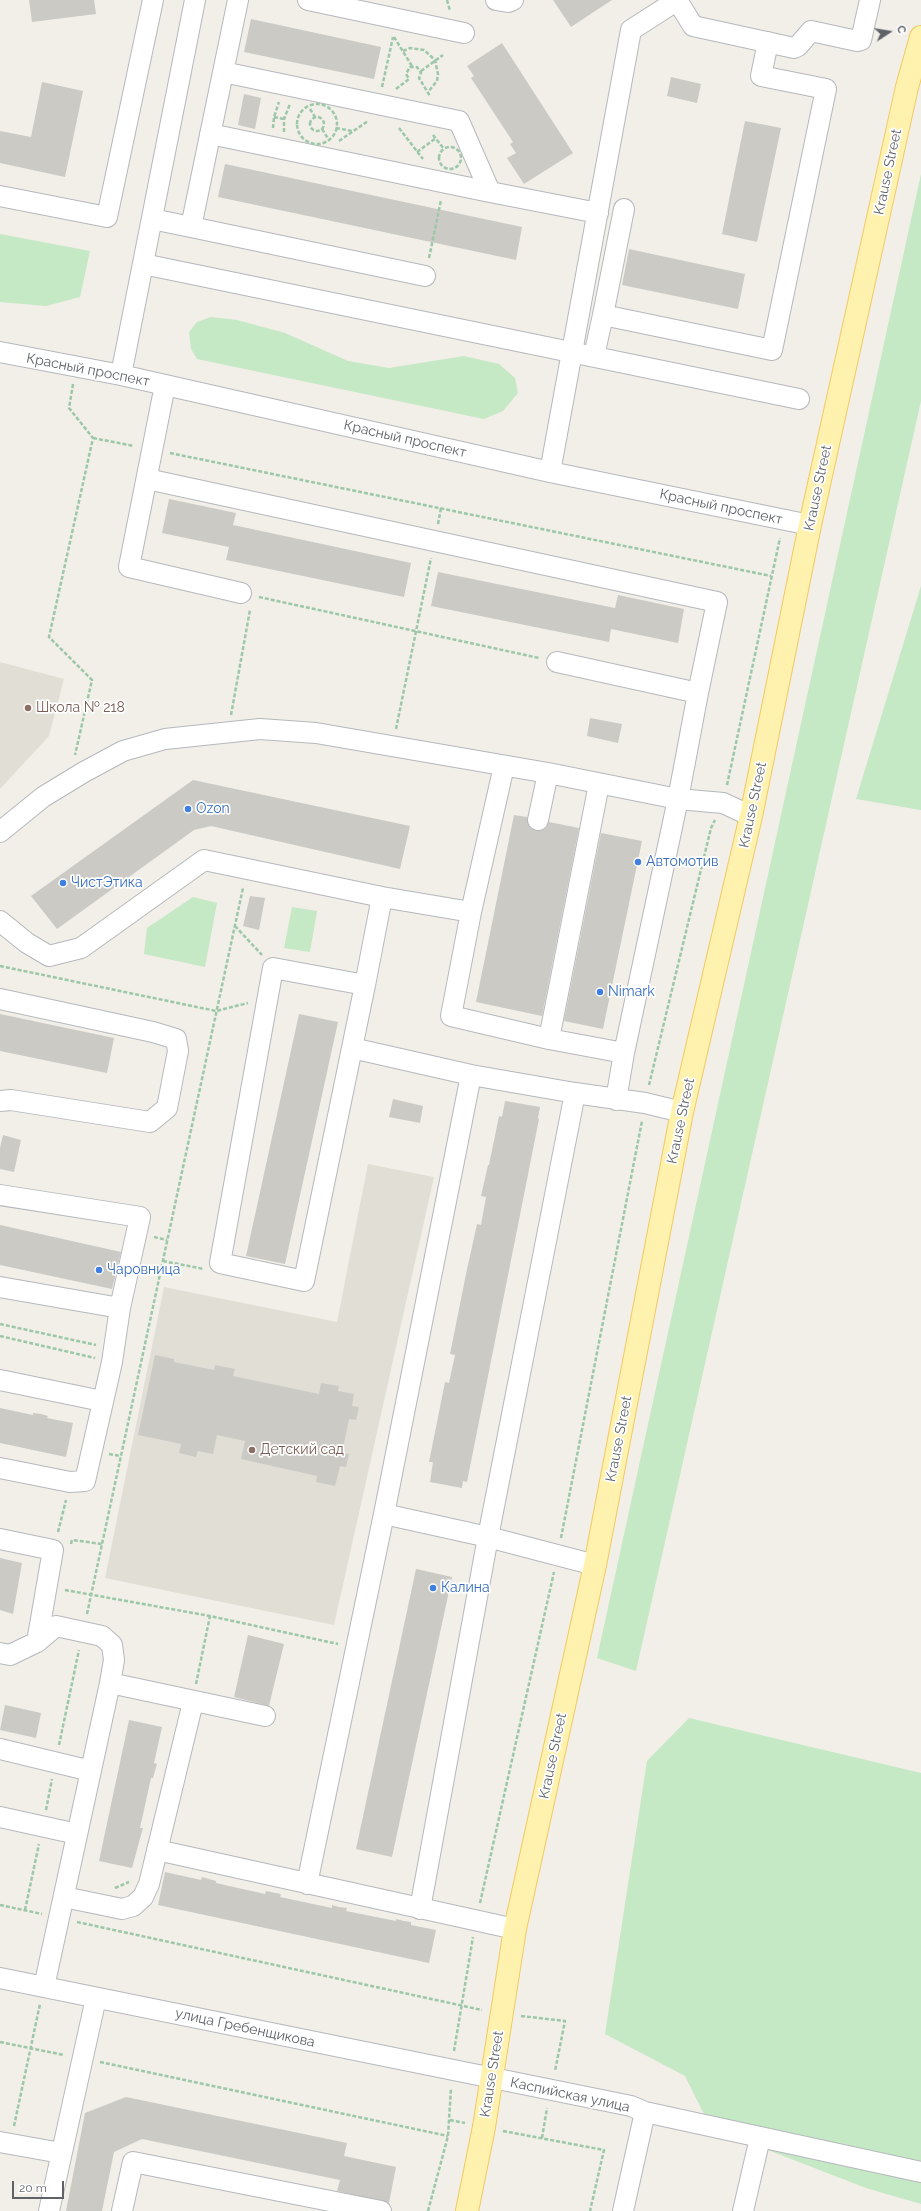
<!DOCTYPE html>
<meta charset="utf-8">
<style>
body{margin:0}
#map{position:relative;width:921px;height:2211px;overflow:hidden;background:#f1efe8;font-family:Raleway,sans-serif}
canvas{display:block}
.north{position:absolute;left:869px;top:12px;width:40px;height:40px;-webkit-text-stroke:3px #fff;paint-order:stroke;rotate:78deg;font-size:11px;font-weight:700;line-height:16px;text-align:center;color:#5f6368}
.north::after{content:'';display:block;margin:auto;width:14px;height:18px;background:#5f6368;clip-path:polygon(50% 0,100% 100%,50% 72%,0 100%)}
.scale{position:absolute;left:12px;top:2181px;width:52px;height:18px;box-sizing:border-box;border:2px solid #5f6368;border-top:0;padding-left:5px;font-size:12px;line-height:14px;white-space:nowrap;color:#5f6368;-webkit-text-stroke:3px #fff;paint-order:stroke}
</style>
<div id="map">
<canvas width="921" height="2211"></canvas>
<div class="north">С</div>
<div class="scale">20 m</div>
</div>
<script>
const g = document.querySelector('canvas').getContext('2d');
g.lineJoin = 'round';
function fill(path, color) { g.fillStyle = color; g.fill(path, 'evenodd'); }
const poly = rows => new Path2D(rows.map(r => 'M' + r).join(''));
function strokePath(path, color, width, dash) { g.strokeStyle = color; g.lineWidth = width; g.lineCap = dash ? 'butt' : 'round'; g.setLineDash(dash || []); g.stroke(path); }
function drawText(font, color, halo, rows, align = 'center') {
  g.font = font + ' Raleway,sans-serif'; g.lineWidth = 3.5; g.setLineDash([]); g.textBaseline = 'middle'; g.strokeStyle = halo; g.fillStyle = color; for (const [text, x, y, turn = 0] of rows) {
    g.save(); g.translate(x, y); g.rotate((+turn || 0) * Math.PI / 180); g.textAlign = isNaN(turn) ? turn : align; if (halo) g.strokeText(text, 0, 0); g.fillText(text, 0, 0); g.restore();
  }
}
const education = poly([
 [0,662,64,679,49,736,0,789],
 [368,1164,434,1177,334,1625,105,1578,164,1287,337,1322]
]);
const green = poly([
 [921,174,921,401,636,1671,597,1658],
 [0,234,90,251,80,297,46,306,0,302],
 [211,317,237,320,285,333,348,361,389,368,464,356,499,364,515,378,518,393,503,411,484,419,197,359,191,349,189,332,197,322],
 [921,586,921,810,856,799],
 [193,897,217,903,205,967,144,954,147,928],
 [292,907,317,911,310,952,284,948],
 [689,1718,921,1773,921,2204,866,2188,711,2128,685,2076,605,2034,647,1761]
]);
const building = poly([
 [29,0,94,0,96,14,32,22],
 [553,0,612,0,571,27],
 [251,19,381,47,374,79,244,52],
 [502,43,573,153,524,184,507,158,516,153,510,144,513,142,471,78,474,76,467,66],
 [671,77,701,84,697,103,667,96],
 [42,82,83,91,65,177,0,163,0,131,31,137],
 [244,94,261,98,255,129,238,125],
 [745,121,781,128,757,242,722,234],
 [225,164,522,227,516,260,218,197],
 [629,249,745,274,738,309,622,285],
 [169,499,236,513,233,525,411,563,404,597,226,560,229,547,162,533],
 [438,572,615,608,618,595,684,609,678,643,611,629,609,642,431,606],
 [590,718,622,724,618,743,587,736],
 [193,780,410,826,400,869,211,826,194,830,57,929,31,896],
 [514,815,527,817,530,828,536,831,546,828,549,822,579,828,542,1016,476,1002],
 [601,833,642,841,603,1029,564,1021],
 [250,896,265,898,259,930,243,926],
 [0,1014,114,1038,107,1073,0,1051],
 [299,1014,338,1022,285,1264,246,1256],
 [393,1099,423,1106,420,1123,389,1117],
 [505,1101,540,1107,538,1118,539,1119,467,1482,463,1481,462,1488,430,1482,433,1462,429,1462,445,1382,449,1383,455,1355,450,1354,466,1274,477,1224,481,1225,486,1197,481,1196,488,1165,489,1165,499,1116,502,1117],
 [3,1135,21,1140,14,1172,0,1169,0,1148],
 [0,1225,121,1252,112,1289,0,1265],
 [155,1355,174,1359,174,1362,214,1370,215,1365,235,1369,233,1376,319,1394,321,1383,339,1386,338,1391,354,1394,352,1406,359,1407,356,1420,349,1419,342,1453,349,1454,346,1467,340,1466,335,1486,316,1482,317,1476,241,1459,245,1441,217,1435,213,1454,198,1451,196,1457,179,1453,181,1444,138,1435],
 [0,1408,33,1415,33,1413,41,1414,48,1416,47,1418,73,1423,66,1457,0,1443],
 [0,1558,22,1563,13,1614,0,1610],
 [416,1569,452,1577,392,1857,356,1849],
 [248,1635,284,1644,269,1706,234,1697],
 [5,1705,41,1713,36,1738,0,1730],
 [129,1720,162,1727,154,1763,157,1764,153,1778,151,1778,140,1828,143,1828,132,1868,99,1861],
 [165,1872,201,1880,202,1877,216,1881,216,1883,265,1894,266,1891,281,1894,280,1897,332,1908,332,1905,339,1907,347,1908,346,1911,396,1921,396,1919,404,1921,411,1922,411,1925,436,1930,429,1963,158,1905],
 [126,2097,347,2143,344,2156,396,2167,389,2203,337,2191,340,2180,142,2139,114,2152,102,2211,66,2211,85,2113]
]);
const path = poly([
 [447,0,450,11],
 [394,37,412,66],
 [403,51,410,48,424,50,435,60,438,74,437,81,428,92],
 [421,71,443,55],
 [382,87,393,37],
 [396,89,409,79,406,74,410,67,417,67,421,73,419,78,430,96],
 '297 124a20 20 0 1 1 40 0a20 20 0 1 1-40 0Z',
 [310,109,315,117],
 [274,117,284,119],
 '310 124a7 7 0 1 1 14 0a7 7 0 1 1-14 0Z',
 [273,128,274,117,279,102],
 [336,128,352,131],
 [399,128,423,159],
 [322,129,329,140],
 [284,132,284,119,290,104],
 [433,135,444,149],
 [339,141,368,121],
 '439 158a11 11 0 1 1 22 0a11 11 0 1 1-22 0Z',
 [417,152,436,138],
 [429,258,441,200],
 [73,384,69,408,93,438,49,637,92,680,75,755],
 [93,438,134,446],
 [170,453,771,576],
 [438,524,441,508],
 [259,597,539,658],
 [231,715,250,610],
 [396,729,431,558],
 [727,785,780,538],
 [235,926,262,955],
 [0,966,216,1011,248,1003],
 [649,1085,711,828,715,820],
 [154,1237,167,1240],
 [163,1261,204,1269],
 [0,1324,96,1345],
 [0,1336,95,1358],
 [109,1454,121,1456],
 [58,1532,66,1500],
 [561,1538,642,1121],
 [71,1544,72,1540,102,1544],
 [65,1590,210,1616,338,1644],
 [87,1614,243,888],
 [196,1684,210,1616],
 [59,1745,79,1650],
 [46,1810,52,1779],
 [115,1888,129,1882],
 [480,1903,554,1572],
 [0,1905,42,1914],
 [25,1910,39,1844],
 [77,1922,482,2010],
 [521,2016,565,2021,555,2071],
 [0,2042,64,2055],
 [454,2051,473,1937],
 [100,2062,448,2136],
 [450,2120,465,2123],
 [14,2126,40,2004],
 [503,2131,604,2150,590,2211],
 [542,2138,547,2108],
 [428,2211,448,2136,451,2088]
]);
const minor = poly([
 [308,0,464,33],
 [496,0,508,2,513,0],
 [677,0,693,26,794,48,798,46,811,31,857,41,861,40,870,0],
 [223,72,459,121,490,192,598,213],
 [210,134,490,192],
 [0,196,107,217,153,0],
 [152,219,191,227,238,0],
 [191,227,425,276],
 [143,264,799,399],
 [603,315,624,209],
 [0,352,121,375,550,472,810,525],
 [594,356,603,315,772,350,826,89,761,76,768,42],
 [121,375,195,0],
 [165,385,129,567,241,593],
 [550,472,631,30,676,1],
 [147,479,717,602,698,693],
 [557,662,698,693,678,799,624,1053],
 [538,820,548,773],
 [0,832,43,797,84,772,123,751,165,739,260,729,316,733,548,773,678,799,723,803,751,816],
 [471,912,504,766],
 [0,921,27,943,49,956,81,948,204,860,382,897],
 [365,985,382,897,471,912,451,1016,549,1039,624,1053,616,1100],
 [0,999,153,1032,176,1039,178,1051,167,1108,150,1122,11,1100,0,1101],
 [549,1039,599,784],
 [352,1048,365,985,273,968,220,1263,304,1281,352,1048,471,1075],
 [0,1195,140,1217,120,1308,0,1287],
 [0,1380,102,1401],
 [0,1468,70,1482,85,1481,112,1362,120,1308],
 [384,1514,488,1537,595,1565],
 [0,1539,53,1550,37,1642],
 [0,1653,10,1655,37,1642,56,1626,102,1636,112,1645,114,1660,110,1683],
 [0,1749,91,1771],
 [0,1817,77,1834],
 [157,1850,515,1929],
 [307,1884,384,1514,471,1075,575,1093],
 [64,1897,122,1909,133,1906,143,1897,149,1884,193,1702],
 [420,1909,488,1537,575,1093,645,1103,682,1112],
 [0,1978,631,2106,645,2112,623,2211],
 [44,1987,110,1683,265,1716],
 [645,2112,921,2172],
 [0,2142,61,2153],
 [49,2211,96,1998],
 [122,2211,133,2162,381,2211],
 [743,2211,760,2138]
]);
const major = poly([
 [467,2211,484,2127,515,1929,595,1565,682,1112,751,816,810,525,907,87,921,37]
]);
const markers = [
 [28,708,4,"#8d6e63"],
 [188,809,4,"#3f7fe0"],
 [638,862,4,"#3f7fe0"],
 [63,883,4,"#3f7fe0"],
 [600,992,4,"#3f7fe0"],
 [99,1270,4,"#3f7fe0"],
 [252,1450,4,"#8d6e63"],
 [433,1588,4,"#3f7fe0"]
];
const streetNames = [
 ["Krause Street",888,172,-78],
 ["Красный проспект",88,370,11],
 ["Красный проспект",405,439,13],
 ["Krause Street",818,488,-78],
 ["Красный проспект",721,507,12],
 ["Krause Street",753,805,-78],
 ["Krause Street",681,1121,-78],
 ["Krause Street",619,1439,-79],
 ["Krause Street",553,1756,-78],
 ["улица Гребенщикова",245,2028,12],
 ["Krause Street",492,2074,-81],
 ["Каспийская улица",570,2095,12]
];
const educationNames = [
 ["Школа № 218",36,708],
 ["Детский сад",260,1450]
];
const shopNames = [
 ["Ozon",196,809],
 ["Автомотив",646,862],
 ["ЧистЭтика",71,883],
 ["Nimark",608,992],
 ["Чаровница",107,1270],
 ["Калина",441,1588]
];
fill(education, '#e1ded6');
fill(green, '#c5e8c5');
fill(building, '#cccac5');
strokePath(minor, '#b5b8bc', 22);
strokePath(major, '#f2c960', 24);
strokePath(path, '#9cc7a9', 2.5, [4, 2]);
strokePath(minor, '#fff', 20);
strokePath(major, '#fff2af', 22);
for (const [x, y, r, color] of markers) { const dot = new Path2D(); dot.arc(x, y, r, 0, 2 * Math.PI); g.fillStyle = color; g.fill(dot); strokePath(dot, '#fff', 1.5); }
drawText('14px', '#5f6368', '#fff', streetNames);
drawText('14px', '#785e54', '#fff', educationNames, 'left');
drawText('14px', '#366cbe', '#fff', shopNames, 'left');
</script>
